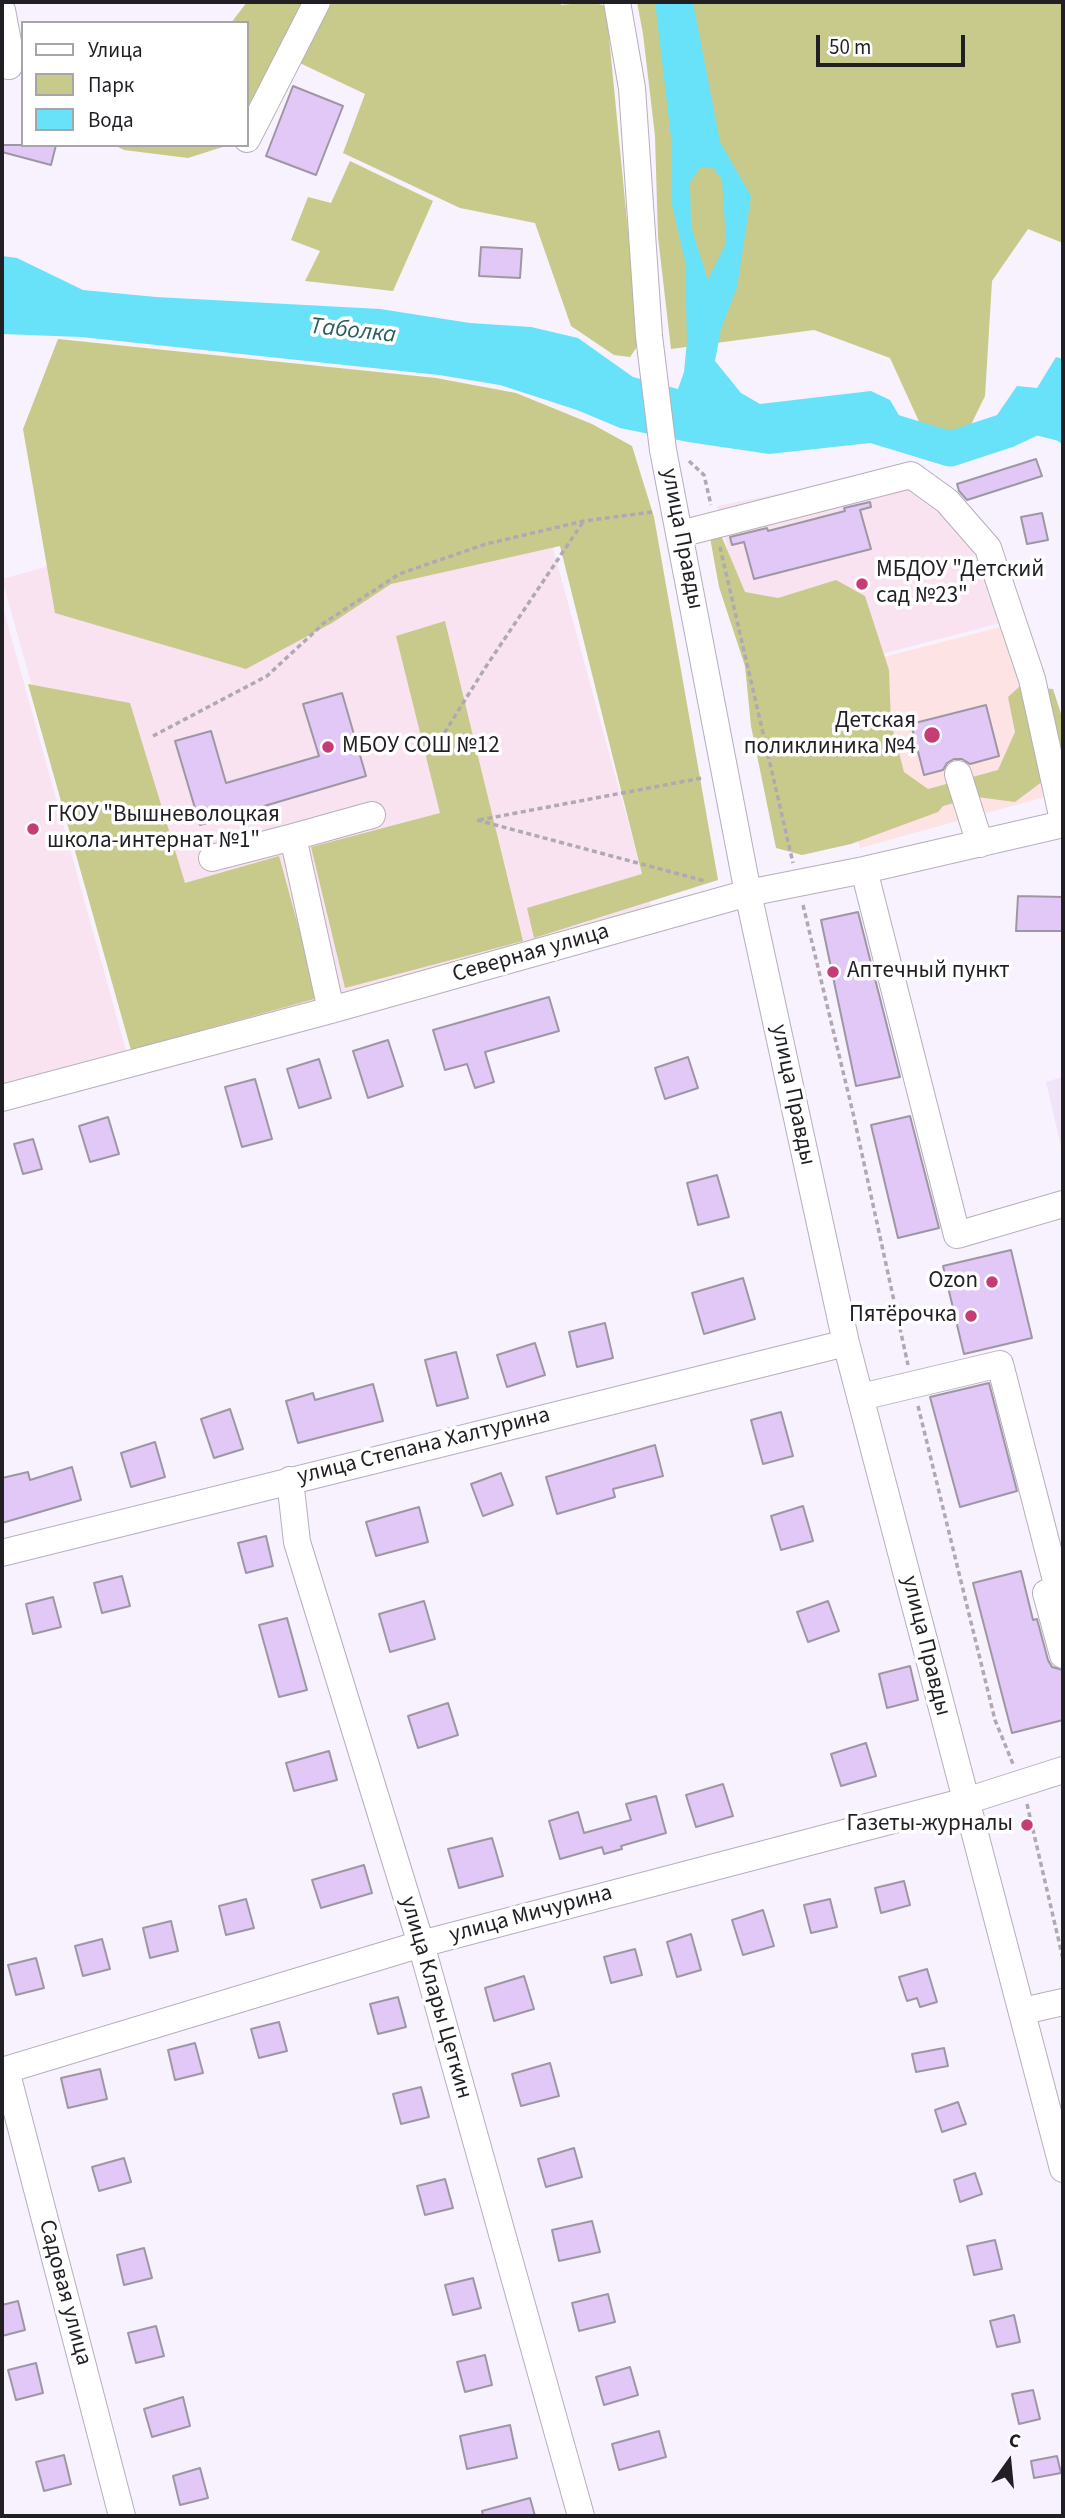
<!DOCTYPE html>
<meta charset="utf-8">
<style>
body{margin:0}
#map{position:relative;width:1065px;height:2518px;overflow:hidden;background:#f8f1fe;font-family:"Source Sans 3",sans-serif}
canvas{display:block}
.frame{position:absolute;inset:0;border:4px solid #221f24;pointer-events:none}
.legend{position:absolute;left:21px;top:21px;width:228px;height:126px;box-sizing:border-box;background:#fff;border:2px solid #a7a5a7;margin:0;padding:9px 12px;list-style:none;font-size:21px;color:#221f24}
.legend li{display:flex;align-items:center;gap:14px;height:35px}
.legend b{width:35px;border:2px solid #a7a5a7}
.north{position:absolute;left:974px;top:2427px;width:70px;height:70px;-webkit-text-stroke:5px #fff;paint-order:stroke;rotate:15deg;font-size:19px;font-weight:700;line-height:28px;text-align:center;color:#221f24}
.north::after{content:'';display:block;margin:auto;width:24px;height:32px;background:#221f24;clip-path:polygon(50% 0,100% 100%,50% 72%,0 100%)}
.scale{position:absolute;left:816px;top:35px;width:149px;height:32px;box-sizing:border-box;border:4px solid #221f24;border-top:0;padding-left:9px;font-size:21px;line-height:24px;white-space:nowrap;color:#221f24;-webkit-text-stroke:5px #fff;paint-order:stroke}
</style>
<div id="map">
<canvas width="1065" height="2518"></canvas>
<div class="frame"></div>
<ul class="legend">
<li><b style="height:9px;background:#fff"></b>Улица</li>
<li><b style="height:19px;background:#c7ca8b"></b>Парк</li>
<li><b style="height:19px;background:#68e2f9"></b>Вода</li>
</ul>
<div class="north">С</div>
<div class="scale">50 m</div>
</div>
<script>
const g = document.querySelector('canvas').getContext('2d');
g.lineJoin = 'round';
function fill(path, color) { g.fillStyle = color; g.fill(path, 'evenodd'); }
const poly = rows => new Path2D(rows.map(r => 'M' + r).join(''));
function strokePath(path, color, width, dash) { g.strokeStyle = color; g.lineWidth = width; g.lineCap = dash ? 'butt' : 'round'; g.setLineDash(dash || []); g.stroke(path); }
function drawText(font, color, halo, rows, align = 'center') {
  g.font = font + ' "Source Sans 3",sans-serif'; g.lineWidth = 7; g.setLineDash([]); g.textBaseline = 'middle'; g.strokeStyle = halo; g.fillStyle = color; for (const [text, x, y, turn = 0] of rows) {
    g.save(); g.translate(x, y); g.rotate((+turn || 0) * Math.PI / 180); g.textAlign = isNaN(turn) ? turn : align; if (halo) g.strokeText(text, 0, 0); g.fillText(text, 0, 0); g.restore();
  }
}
const built = poly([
 [1063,1077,1063,1155,1046,1082]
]);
const education = poly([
 [522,435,652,910,134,1052,2,579],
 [924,465,934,501,970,547,1008,621,760,686,717,506],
 [2,604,127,1054,2,1086]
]);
const medical = poly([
 [1008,625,1048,796,860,848,814,675]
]);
const green = poly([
 [247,2,561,2,561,5,591,2,606,6,639,344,630,357,614,355,571,326,535,223,460,208,343,153,365,94,283,55,247,119,247,23,231,23],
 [637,2,1063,2,1063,243,1028,229,992,281,985,396,966,435,921,426,890,358,814,330,671,349,658,237,655,136,643,34],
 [114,145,229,145,188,158,124,150],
 [350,161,433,201,393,291,305,281,320,251,291,240,308,197,331,203],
 [58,339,436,378,516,393,592,424,632,446,654,517,718,880,534,938,527,908,642,874,560,546,391,584,332,623,246,669,55,613,23,429],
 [718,528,745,592,778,598,836,580,865,596,889,670,891,723,904,772,928,789,998,770,1015,732,1008,697,1020,686,1053,689,1063,720,1063,746,1043,781,1015,802,977,797,943,806,938,812,851,844,802,855,776,848,751,726,745,666,719,587,709,532],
 [445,621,523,941,345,988,311,847,440,813,396,636],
 [28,684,130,703,185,883,279,856,318,998,131,1050]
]);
const water = poly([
 [655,2,693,2,720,142,751,196,737,287,721,329,715,361,741,393,760,404,871,391,890,400,900,417,889,441,769,454,688,442,620,428,577,410,500,385,439,375,81,337,2,334,2,256,17,258,83,290,156,297,380,309,470,323,531,327,578,338,633,377,678,389,684,372,687,341,685,261,672,205,672,146],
 [700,168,713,168,722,180,726,243,708,280,691,227,690,182],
 [1056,357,1063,359,1063,445,1036,423,995,439,986,431,1017,386,1037,388]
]);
const river = poly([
 [848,422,858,421,950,449,1008,430,1036,417,1063,424]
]);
const building = poly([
 [293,86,343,106,316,175,266,156,293,86],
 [2,145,56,145,51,165,2,152,2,145],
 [481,247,522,249,520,278,479,276,481,247],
 [1036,459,1042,476,967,500,959,491,957,484,1036,459],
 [870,502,871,507,860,510,871,549,754,579,744,542,732,545,730,537,767,528,768,531,845,511,844,508,870,502],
 [1042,513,1048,540,1027,544,1021,517,1042,513],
 [342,693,366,776,200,825,175,741,211,731,226,783,319,756,303,704,342,693],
 [986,705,999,756,970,764,962,759,954,759,947,763,943,770,924,775,911,724,986,705],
 [1018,896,1063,897,1063,931,1016,931,1018,896],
 [858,912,900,1077,856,1086,821,920,858,912],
 [549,997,559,1031,485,1052,494,1082,475,1088,467,1064,445,1070,433,1030,549,997],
 [388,1040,403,1086,368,1098,353,1051,388,1040],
 [688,1057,698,1088,665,1099,655,1068,688,1057],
 [319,1059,331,1098,299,1108,287,1069,319,1059],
 [255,1079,272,1139,242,1147,225,1087,255,1079],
 [910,1116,939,1228,898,1238,871,1125,910,1116],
 [108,1117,119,1154,90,1162,79,1126,108,1117],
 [33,1139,42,1169,23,1174,14,1144,33,1139],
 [717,1175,729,1217,698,1225,687,1183,717,1175],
 [1011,1250,1032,1338,964,1354,943,1266,1011,1250],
 [743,1278,755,1319,704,1334,692,1293,743,1278],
 [605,1323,613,1358,577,1367,569,1332,605,1323],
 [535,1343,545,1375,507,1387,497,1355,535,1343],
 [456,1352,468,1398,437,1406,425,1360,456,1352],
 [989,1383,1017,1491,960,1507,930,1397,989,1383],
 [373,1384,383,1421,298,1443,286,1401,313,1393,315,1400,373,1384],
 [230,1409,243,1449,214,1458,201,1419,230,1409],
 [781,1412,793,1456,763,1464,751,1420,781,1412],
 [155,1442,165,1477,131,1487,121,1453,155,1442],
 [655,1445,663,1476,613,1489,615,1497,557,1514,546,1477,655,1445],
 [72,1467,81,1500,2,1523,2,1478,28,1472,30,1480,72,1467],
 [501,1473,513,1505,483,1516,471,1484,501,1473],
 [803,1506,813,1541,781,1550,771,1516,803,1506],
 [419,1507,428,1542,376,1556,366,1522,419,1507],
 [266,1536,273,1566,246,1573,238,1543,266,1536],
 [1021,1571,1033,1620,1037,1619,1048,1660,1052,1667,1063,1670,1063,1720,1012,1733,973,1583,1021,1571],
 [122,1576,130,1606,102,1613,94,1583,122,1576],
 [53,1597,61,1627,33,1634,26,1604,53,1597],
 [424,1601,435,1639,390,1652,379,1614,424,1601],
 [828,1601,839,1631,808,1642,797,1612,828,1601],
 [287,1618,307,1690,279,1697,259,1625,287,1618],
 [910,1666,918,1700,887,1708,879,1674,910,1666],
 [448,1703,458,1735,418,1748,408,1716,448,1703],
 [866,1743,876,1776,841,1786,831,1754,866,1743],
 [329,1751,337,1780,294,1791,286,1763,329,1751],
 [723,1784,733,1816,696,1827,686,1795,723,1784],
 [656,1796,666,1833,621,1846,622,1849,604,1854,602,1847,560,1859,549,1821,578,1812,584,1833,631,1820,626,1804,656,1796],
 [492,1838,503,1876,459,1888,448,1849,492,1838],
 [364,1865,372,1893,321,1908,312,1880,364,1865],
 [904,1881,910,1905,881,1913,875,1888,904,1881],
 [246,1899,254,1928,226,1935,219,1906,246,1899],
 [830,1899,837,1927,811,1933,804,1905,830,1899],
 [763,1910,774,1946,743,1955,732,1920,763,1910],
 [171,1921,178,1951,150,1958,143,1928,171,1921],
 [691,1934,701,1970,677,1977,667,1942,691,1934],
 [102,1939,110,1969,83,1976,75,1946,102,1939],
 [635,1949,642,1975,611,1983,604,1957,635,1949],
 [36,1958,44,1988,16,1995,8,1965,36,1958],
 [927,1969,937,2002,920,2007,917,1998,907,2001,899,1977,927,1969],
 [524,1976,534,2009,494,2021,485,1988,524,1976],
 [398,1997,406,2027,378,2034,370,2004,398,1997],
 [279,2022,287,2051,259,2058,251,2029,279,2022],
 [195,2043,203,2073,175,2080,168,2050,195,2043],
 [944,2048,948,2066,916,2072,912,2054,944,2048],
 [550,2063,559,2096,521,2106,512,2074,550,2063],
 [100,2069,107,2099,68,2108,61,2078,100,2069],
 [421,2087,429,2117,401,2124,393,2094,421,2087],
 [958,2102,966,2124,942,2132,935,2110,958,2102],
 [574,2148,582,2177,546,2187,538,2159,574,2148],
 [124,2158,131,2182,99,2191,92,2167,124,2158],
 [975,2173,982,2194,960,2202,954,2180,975,2173],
 [445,2179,453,2208,425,2215,417,2186,445,2179],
 [592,2221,600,2252,559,2261,552,2230,592,2221],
 [995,2240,1002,2269,974,2275,967,2246,995,2240],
 [144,2248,152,2278,124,2285,117,2255,144,2248],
 [473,2278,481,2308,453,2315,445,2285,473,2278],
 [608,2294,615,2322,579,2331,572,2303,608,2294],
 [18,2301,25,2330,2,2336,2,2305,18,2301],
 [1014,2315,1020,2342,997,2347,990,2321,1014,2315],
 [156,2326,164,2356,136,2363,128,2333,156,2326],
 [485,2355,492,2385,465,2392,457,2362,485,2355],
 [36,2363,43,2393,16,2400,8,2370,36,2363],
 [630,2367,638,2395,604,2405,596,2377,630,2367],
 [1033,2390,1040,2419,1019,2424,1012,2394,1033,2390],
 [183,2397,190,2426,152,2437,144,2409,183,2397],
 [510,2425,517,2458,467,2469,460,2436,510,2425],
 [659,2431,666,2457,619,2470,612,2444,659,2431],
 [64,2455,71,2484,44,2491,36,2462,64,2455],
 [1057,2456,1061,2473,1034,2478,1031,2461,1057,2456],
 [200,2468,208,2498,180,2505,173,2476,200,2468],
 [530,2498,535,2516,483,2516,482,2511,530,2498]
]);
const path = poly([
 [689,461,704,475,711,505],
 [720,547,793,863],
 [153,736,267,676,324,623,399,574,486,544,584,521,652,512],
 [440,740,485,668,583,522],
 [477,820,705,881],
 [479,820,702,778],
 [803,905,853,1113,908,1365],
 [918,1406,995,1720,1013,1764],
 [1027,1804,1063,1959]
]);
const minor = poly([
 [617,2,632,88,649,336,663,450,748,893,846,1343,1063,2169],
 [2,10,9,47,9,66],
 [247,139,317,2],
 [680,534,911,475,947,501,988,548,1032,679,1063,820],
 [958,774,980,844],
 [212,858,293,837],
 [864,870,957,1235,1063,1204],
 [331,1010,293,837,372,815],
 [2,1098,331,1010,748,893,864,870,1063,824],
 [861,1397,1000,1364,1058,1588],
 [290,1480,297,1542,421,1944,581,2516],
 [2,1553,846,1343],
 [1063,1586,1046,1593,1063,1655],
 [1023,2011,1063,2002],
 [6,2070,122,2516],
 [2,2071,421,1944,966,1801,1063,1770]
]);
const markers = [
 [862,584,7,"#c53c77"],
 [932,735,9,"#c53c77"],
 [328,747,7,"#c53c77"],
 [33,829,7,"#c53c77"],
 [833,972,7,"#c53c77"],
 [992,1282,7,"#c53c77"],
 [971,1316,7,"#c53c77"],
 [1027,1825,7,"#c53c77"]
];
const streetNames = [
 ["улица Правды",681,539,79],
 ["Северная улица",531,954,-16],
 ["улица Правды",792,1095,78],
 ["улица Степана Халтурина",424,1447,-14],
 ["улица Правды",925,1646,76],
 ["улица Мичурина",531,1915,-15],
 ["улица Клары Цеткин",435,1998,74],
 ["Садовая улица",64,2293,75]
];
const poiNames = [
 ["МБДОУ \"Детский",876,571],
 ["сад №23\"",876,597],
 ["Детская",916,722,"right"],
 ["поликлиника №4",916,748,"right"],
 ["МБОУ СОШ №12",342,747],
 ["ГКОУ \"Вышневолоцкая",47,816],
 ["школа-интернат №1\"",47,842],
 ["Аптечный пункт",847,972],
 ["Ozon",978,1282,"right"],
 ["Пятёрочка",957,1316,"right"],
 ["Газеты-журналы",1013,1825,"right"]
];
const waterNames = [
 ["Таболка",353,332,6]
];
fill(built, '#efe4f8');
fill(education, '#f9e3f1');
fill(medical, '#fee3e4');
fill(green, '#c7ca8b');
fill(water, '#68e2f9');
strokePath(river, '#68e2f9', 35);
fill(building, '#e2c8f6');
strokePath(building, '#9d97a3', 2);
strokePath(minor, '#b5afbb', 28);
strokePath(path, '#afa9b3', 3.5, [5, 3.5]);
strokePath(minor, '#fff', 26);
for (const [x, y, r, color] of markers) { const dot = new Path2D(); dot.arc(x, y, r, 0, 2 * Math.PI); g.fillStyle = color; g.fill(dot); strokePath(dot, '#fff', 2.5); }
drawText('23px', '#221f24', '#fff', streetNames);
drawText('23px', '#221f24', '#fff', poiNames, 'left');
drawText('italic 24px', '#295d66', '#fff', waterNames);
</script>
